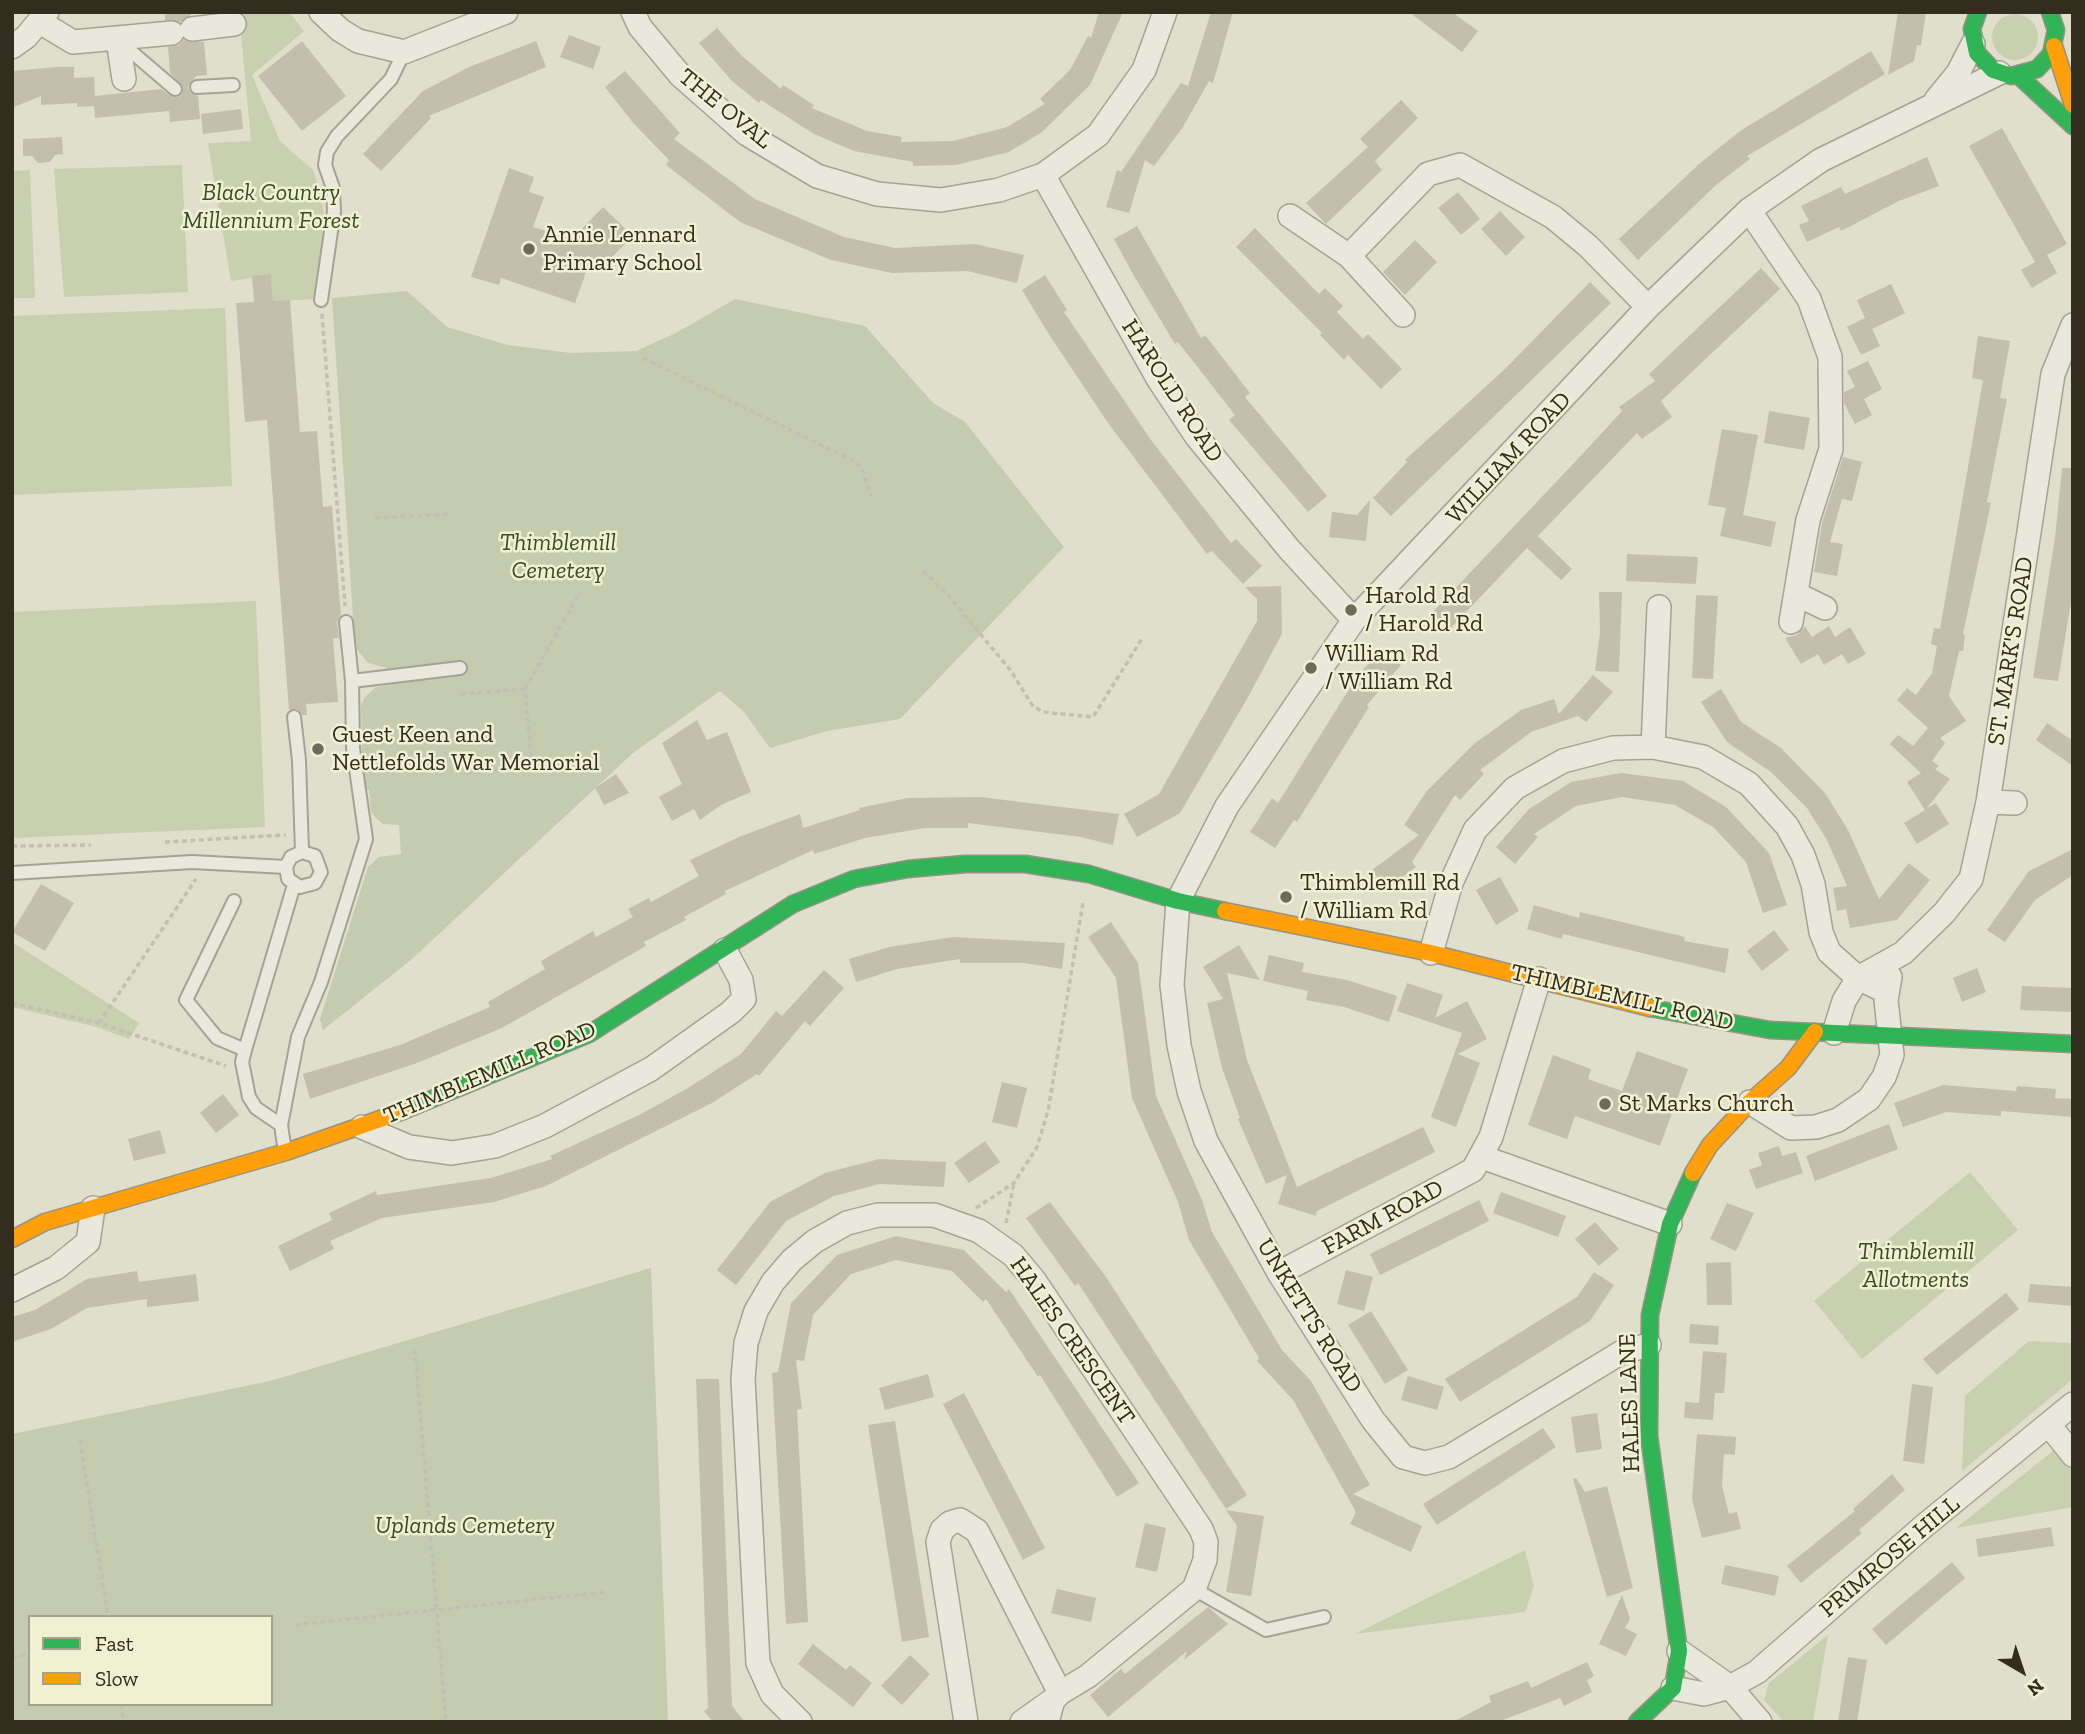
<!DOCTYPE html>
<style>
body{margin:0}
#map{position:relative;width:2085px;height:1734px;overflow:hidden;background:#e0dfcc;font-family:"Zilla Slab",serif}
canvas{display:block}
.frame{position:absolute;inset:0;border:14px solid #322d1f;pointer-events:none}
.legend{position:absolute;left:28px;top:1615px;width:245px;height:91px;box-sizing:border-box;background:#f0f0d3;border:2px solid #a4a28b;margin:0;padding:9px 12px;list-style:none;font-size:21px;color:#322d1f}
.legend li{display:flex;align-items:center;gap:14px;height:35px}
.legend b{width:35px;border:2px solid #a4a28b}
.north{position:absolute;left:1987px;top:1636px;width:70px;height:70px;-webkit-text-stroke:5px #f0f0d3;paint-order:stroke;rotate:141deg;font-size:19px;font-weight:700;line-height:28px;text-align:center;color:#322d1f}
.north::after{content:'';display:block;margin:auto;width:24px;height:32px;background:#322d1f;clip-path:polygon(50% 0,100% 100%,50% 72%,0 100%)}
</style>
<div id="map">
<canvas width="2085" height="1734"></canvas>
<div class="frame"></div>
<ul class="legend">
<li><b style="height:9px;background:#30b455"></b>Fast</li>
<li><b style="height:9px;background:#ff9f0a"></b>Slow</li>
</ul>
<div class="north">N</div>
</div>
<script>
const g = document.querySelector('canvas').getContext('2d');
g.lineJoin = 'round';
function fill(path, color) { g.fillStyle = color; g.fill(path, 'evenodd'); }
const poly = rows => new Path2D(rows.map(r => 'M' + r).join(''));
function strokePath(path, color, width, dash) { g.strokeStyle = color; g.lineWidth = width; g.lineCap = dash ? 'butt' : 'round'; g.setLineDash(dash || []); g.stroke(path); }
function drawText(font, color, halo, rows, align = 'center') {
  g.font = font + ' "Zilla Slab",serif'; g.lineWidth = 5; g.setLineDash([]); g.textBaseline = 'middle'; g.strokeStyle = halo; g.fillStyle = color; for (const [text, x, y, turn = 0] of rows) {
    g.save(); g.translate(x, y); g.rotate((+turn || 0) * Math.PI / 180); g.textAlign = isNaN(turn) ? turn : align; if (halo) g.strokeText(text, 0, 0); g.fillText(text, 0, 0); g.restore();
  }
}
const green = poly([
 [239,12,289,12,304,31,252,75,280,141,313,170,320,191,324,213,318,299,273,301,271,275,231,281,208,143,251,141],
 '1992 37a23 23 0 1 1 46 0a23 23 0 1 1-46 0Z',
 [182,165,188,292,64,297,54,169],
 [30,170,35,298,12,298,12,171],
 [225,308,232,486,12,495,12,316],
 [256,601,265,827,12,838,12,612],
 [12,942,139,1023,129,1039,97,1027,12,1007],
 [1970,1172,2018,1230,1862,1359,1814,1301],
 [2029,1341,2073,1343,2073,1379,1962,1471,1965,1396],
 [2073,1433,2073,1507,1956,1528,2058,1447],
 [1525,1550,1534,1586,1525,1612,1355,1634],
 [1828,1635,1813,1722,1784,1722,1764,1700,1769,1683]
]);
const cemetery = poly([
 [407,291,447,327,508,345,571,353,636,351,676,333,735,299,865,326,933,403,965,422,1064,547,900,719,827,731,770,748,744,712,720,691,633,753,412,959,323,1030,320,1019,368,867,379,857,401,854,399,825,383,824,377,819,371,812,369,790,363,790,361,706,364,698,376,687,391,684,387,668,368,663,355,647,332,298],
 [651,1268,668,1722,12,1722,12,1434,270,1381],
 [30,1617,271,1617,271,1704,30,1704]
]);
const building = poly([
 [165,12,191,12,191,15,180,22,165,20],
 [1099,12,1123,12,1090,85,1042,132,1009,152,956,165,913,166,913,162,854,151,814,134,761,100,759,103,732,81,699,43,717,28,741,55,781,89,783,85,814,105,812,108,867,131,902,137,901,142,953,141,1007,127,1045,104,1040,99,1070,70,1088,36,1091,38],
 [1211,12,1233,12,1213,83,1209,81,1183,127,1154,166,1145,160,1129,213,1106,207,1117,170,1121,172,1181,83,1188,86],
 [1409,12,1452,12,1478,31,1462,52],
 [1898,12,1926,12,1921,45,1917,45,1914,61,1888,75],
 [569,35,601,47,593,69,560,57],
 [184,40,204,42,207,75,196,76,188,87,190,92,198,96,200,119,170,122,169,111,95,118,94,106,77,107,77,103,41,105,41,96,12,108,12,71,57,67,74,67,74,78,94,77,95,96,161,89,173,97,179,97,183,87,170,73,168,47,179,45],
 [302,41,346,96,302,131,258,76],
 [536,41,546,67,429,116,431,118,381,171,363,154,423,91,469,67],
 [1871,51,1885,74,1747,156,1750,159,1716,185,1638,260,1619,239,1699,164,1740,131],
 [625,71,680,133,674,139,755,199,844,237,895,248,975,244,1024,255,1017,283,967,271,892,273,831,260,740,222,666,165,669,160,634,124,605,87],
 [1401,100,1418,118,1375,161,1382,170,1326,224,1306,203,1368,147,1360,139],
 [241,109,243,129,203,134,201,114],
 [2002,128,2067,244,2047,255,2057,273,2032,288,2021,270,2035,262,1969,146],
 [62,137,63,154,55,155,50,162,38,163,32,156,23,156,23,139],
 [1927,157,1939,186,1899,201,1841,231,1839,227,1807,242,1799,225,1809,221,1801,206,1841,187,1845,194],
 [509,168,534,177,529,192,544,197,533,227,572,239,603,207,633,236,598,271,588,267,575,303,501,278,499,285,471,277],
 [1458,192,1480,219,1461,235,1438,208],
 [1500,211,1525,237,1506,256,1481,229],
 [1137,226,1201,338,1205,335,1250,393,1245,397,1327,496,1308,512,1229,420,1235,415,1178,342,1175,344,1134,276,1114,239],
 [1255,228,1319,294,1325,288,1343,306,1337,312,1363,339,1368,334,1402,369,1381,389,1348,355,1344,360,1320,335,1322,333,1236,247],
 [1415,240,1437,262,1405,295,1383,272],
 [1761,268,1780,289,1661,401,1672,417,1642,439,1637,433,1538,536,1572,569,1561,580,1527,548,1449,630,1432,613,1589,447,1622,411,1619,407,1655,381,1649,374],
 [271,274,273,301,290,300,300,432,317,431,323,507,332,506,341,615,337,622,339,638,333,638,338,702,306,704,307,715,302,715,297,709,289,710,267,420,245,422,236,303,254,302,252,276],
 [1045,275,1067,310,1064,312,1151,440,1231,543,1236,539,1262,566,1243,584,1212,551,1207,554,1108,423,1048,333,1022,290],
 [1590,282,1611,303,1391,516,1373,498,1407,462,1405,460,1505,369],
 [1891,284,1905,313,1872,329,1880,346,1861,355,1847,327,1865,318,1857,300],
 [1978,336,2010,341,2000,398,2007,399,1987,502,1991,503,1963,634,1965,635,1963,651,1959,651,1949,696,1966,721,1940,738,1945,743,1932,761,1939,766,1935,769,1950,779,1927,808,1936,803,1949,824,1917,844,1904,823,1925,810,1907,782,1921,773,1890,744,1898,735,1913,746,1928,728,1897,700,1907,688,1916,695,1932,673,1937,646,1931,644,1934,628,1940,629,1983,380,1972,378],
 [1868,361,1882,389,1864,399,1872,415,1855,424,1844,403,1844,392,1855,387,1847,371],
 [1769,411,1810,418,1804,450,1764,443],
 [1722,429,1758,435,1743,515,1776,522,1771,547,1720,536,1726,508,1708,505],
 [1843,457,1862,462,1852,501,1842,499,1830,542,1843,544,1837,576,1814,572,1822,523],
 [2062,468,2073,468,2073,590,2058,681,2033,678,2055,538],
 [1370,500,1366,541,1329,537,1332,512,1357,515],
 [1627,554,1698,557,1696,584,1626,581],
 [1281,586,1282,634,1247,699,1180,813,1137,837,1124,814,1159,794,1257,621,1257,599,1245,587],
 [1599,592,1622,592,1619,672,1595,671,1600,632],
 [1696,595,1718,596,1713,679,1692,678],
 [1805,626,1812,637,1829,626,1835,637,1850,627,1866,654,1848,664,1842,654,1824,665,1818,654,1801,664,1785,638,1797,635],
 [1381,649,1401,665,1367,705,1369,707,1297,822,1294,820,1275,848,1250,832,1272,798,1278,803,1356,678],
 [1593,675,1613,692,1586,722,1578,716,1531,732,1480,770,1484,774,1460,800,1455,795,1412,862,1416,867,1386,889,1372,870,1419,835,1404,825,1426,792,1474,744,1521,710,1554,699,1559,714],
 [1721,689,1741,722,1781,748,1825,793,1848,830,1879,899,1909,863,1930,880,1897,920,1850,928,1846,909,1837,911,1833,888,1847,886,1827,840,1807,808,1771,772,1727,742,1701,702],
 [697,720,707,740,727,732,751,792,721,805,700,820,694,809,672,821,659,797,682,784,662,743],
 [2047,723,2073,741,2073,766,2036,740],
 [1621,773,1683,781,1726,807,1769,853,1787,905,1763,913,1746,862,1713,827,1675,805,1622,797,1576,806,1534,834,1538,837,1515,864,1496,847,1529,809,1571,782],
 [616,774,629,793,604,805,595,788],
 [980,797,1119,814,1113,845,1081,837,968,823,968,828,925,828,865,838,814,854,813,850,725,891,726,894,684,917,686,920,644,942,646,946,502,1028,417,1063,310,1099,303,1074,400,1045,490,1007,488,1002,545,969,541,961,593,931,596,937,633,917,628,909,649,898,651,902,699,876,690,860,739,837,800,814,803,828,860,810,859,808,908,798],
 [2073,849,2073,875,2035,900,2005,942,1987,930,2029,871],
 [1500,877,1519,911,1496,925,1476,890],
 [41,884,74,903,45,951,12,932],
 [1534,905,1579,918,1580,912,1685,937,1684,941,1729,949,1725,973,1563,934,1562,939,1527,929],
 [1111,922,1138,963,1156,1096,1202,1200,1212,1232,1282,1350,1311,1381,1370,1485,1353,1494,1422,1526,1411,1552,1350,1524,1356,1512,1293,1400,1257,1361,1259,1358,1189,1240,1178,1202,1132,1098,1116,978,1088,937],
 [1774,930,1789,950,1762,971,1747,951],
 [953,937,1065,943,1062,969,1024,963,960,963,960,959,897,969,856,982,849,959,889,947],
 [1239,945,1260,980,1227,973,1247,1060,1297,1187,1423,1127,1435,1152,1317,1211,1316,1216,1278,1204,1287,1175,1266,1184,1238,1119,1240,1118,1222,1068,1207,1003,1223,999,1203,967],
 [1269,955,1304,963,1302,972,1347,980,1397,996,1389,1022,1344,1007,1306,1000,1308,991,1263,981],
 [1977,968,1986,992,1962,1002,1953,978],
 [824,970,844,988,810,1026,805,1021,759,1076,757,1074,712,1103,546,1186,494,1202,382,1218,330,1241,334,1249,290,1271,278,1246,332,1220,329,1213,376,1191,377,1195,491,1178,552,1159,550,1156,639,1115,688,1088,741,1054,776,1011,782,1016],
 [1407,983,1443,995,1435,1018,1467,1001,1487,1039,1458,1054,1480,1063,1456,1127,1431,1117,1462,1033,1397,1011],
 [2022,986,2073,988,2073,1012,2020,1010],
 [1637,1051,1688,1069,1660,1146,1575,1116,1567,1139,1528,1125,1553,1055,1591,1069,1588,1079,1622,1091],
 [1002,1082,1027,1088,1017,1128,992,1122],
 [1943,1085,2016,1091,2017,1086,2056,1089,2055,1098,2073,1099,2073,1117,2001,1111,2001,1116,1946,1112,1903,1127,1894,1103],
 [223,1094,239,1115,216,1133,200,1113],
 [1889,1124,1898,1149,1815,1181,1806,1156],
 [160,1130,166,1153,134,1161,128,1139],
 [985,1141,1000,1162,969,1183,954,1163],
 [1779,1146,1782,1156,1796,1152,1803,1173,1756,1189,1749,1170,1762,1165,1758,1153],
 [879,1159,946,1162,944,1187,880,1184,834,1196,786,1221,736,1285,717,1270,770,1202,825,1173],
 [1501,1192,1566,1216,1558,1237,1493,1213],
 [1479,1200,1489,1221,1380,1275,1370,1254],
 [1050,1202,1106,1277,1247,1495,1226,1509,1078,1283,1075,1286,1026,1218],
 [1727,1203,1754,1213,1736,1251,1710,1239],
 [1595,1222,1619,1249,1599,1266,1575,1239],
 [896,1236,964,1250,1006,1292,1009,1289,1139,1483,1117,1497,1040,1375,1038,1377,986,1299,983,1302,952,1271,896,1260,851,1274,813,1315,804,1361,796,1360,802,1409,797,1410,808,1622,786,1624,772,1373,778,1372,791,1303,837,1255],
 [1731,1262,1732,1305,1707,1305,1706,1263],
 [1346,1270,1373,1277,1364,1311,1337,1304],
 [137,1271,139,1282,196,1274,199,1301,147,1307,147,1299,87,1308,51,1329,12,1342,12,1317,35,1310,87,1279],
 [1594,1272,1614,1285,1590,1321,1460,1402,1445,1379,1577,1297],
 [2030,1284,2073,1287,2073,1306,2028,1302],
 [2006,1293,2019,1309,1937,1375,1923,1359],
 [1371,1311,1408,1370,1385,1384,1348,1325],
 [1690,1324,1719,1326,1718,1345,1689,1343],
 [1703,1351,1727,1353,1724,1393,1715,1393,1713,1420,1684,1418,1685,1402,1699,1403],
 [928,1374,934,1397,885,1410,879,1388],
 [1408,1376,1444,1387,1437,1410,1401,1400],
 [696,1379,719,1379,732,1706,745,1722,713,1722,704,1711,708,1708],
 [1912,1384,1933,1387,1924,1464,1903,1461],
 [964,1393,1045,1548,1023,1560,943,1404],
 [1597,1413,1602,1449,1576,1453,1571,1417],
 [895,1421,929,1637,902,1642,868,1425],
 [1543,1428,1556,1447,1437,1525,1423,1504],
 [1697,1434,1736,1437,1735,1455,1724,1454,1722,1486,1729,1514,1737,1512,1741,1529,1702,1538,1692,1499],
 [1892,1474,1905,1490,1859,1530,1862,1533,1801,1583,1787,1566,1855,1511,1853,1509],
 [1576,1478,1585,1492,1607,1486,1633,1588,1607,1597,1573,1479],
 [1226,1510,1264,1516,1251,1596,1226,1592,1237,1526],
 [1145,1523,1166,1528,1157,1572,1135,1567],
 [2051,1527,2054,1546,1978,1557,1976,1539],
 [1952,1562,1965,1578,1886,1645,1872,1629],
 [1725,1565,1779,1576,1775,1596,1721,1584],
 [1057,1589,1096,1598,1091,1622,1051,1613],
 [1622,1595,1630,1619,1625,1628,1637,1634,1626,1656,1599,1644],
 [1208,1607,1228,1624,1184,1660,1187,1651,1108,1717,1090,1695,1121,1669,1125,1674],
 [813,1644,846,1670,850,1665,872,1683,853,1707,798,1664],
 [910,1655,930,1674,902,1705,881,1686],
 [1848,1657,1867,1660,1857,1722,1838,1722],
 [1587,1662,1594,1676,1587,1680,1592,1692,1564,1706,1560,1698,1498,1722,1453,1722,1491,1702,1489,1696,1528,1681,1531,1688]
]);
const path = poly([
 [322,314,345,606],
 [643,358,854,461,863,470,871,497],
 [375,518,449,514],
 [923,571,948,595,1011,671,1032,705,1043,712,1093,717,1143,637],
 [525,689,580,592],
 [461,694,525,689,532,767,465,773],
 [165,842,286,835],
 [12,846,91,845],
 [12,1003,99,1023,226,1066],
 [99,1023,196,879],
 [976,1208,1014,1183,1037,1147,1048,1111,1083,903],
 [1006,1223,1014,1183],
 [415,1350,446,1722],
 [80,1440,108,1617],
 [295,1625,605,1592],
 [12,1657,30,1655],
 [121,1704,124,1722]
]);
const lane = poly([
 [120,42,175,89],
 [197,87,233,85],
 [321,300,334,211,333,188,325,165,327,152,337,136,391,79,404,52],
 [352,681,460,668],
 [286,867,288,879,300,887,315,883,321,872,315,856,302,852,299,760,294,717],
 [12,873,192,862,286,867,291,857,302,852],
 [234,901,186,1000,217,1038,245,1050,242,1062,249,1097,256,1108,281,1125,285,1152],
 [245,1050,294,885],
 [281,1125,298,1037,321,982,366,839,353,748,352,681,346,622],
 [1194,1589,1266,1630,1324,1617]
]);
const street = poly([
 [321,12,340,30,358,41,404,52,506,12],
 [633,12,640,27,680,75,747,134,817,176,877,194,941,200,999,190,1043,175,1098,135,1144,70,1165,12],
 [40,22,73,42,172,33],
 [192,29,234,24],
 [118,40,124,79],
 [12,47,26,37,47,12],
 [1936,100,1958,73,1973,44],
 [1043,175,1159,380,1197,437,1289,549,1354,620],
 [1749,210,1809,299,1830,357,1831,449,1808,520,1791,622],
 [1290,216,1349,256,1403,315],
 [1349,256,1428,174,1460,165,1553,217,1588,246,1648,307],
 [1796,594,1825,608],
 [1653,747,1659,607],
 [1988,802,2015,803],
 [1431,953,1451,883,1475,830,1515,788,1563,761,1613,748,1653,747,1703,757,1749,784,1787,826,1803,855,1813,884,1821,932,1829,952,1858,978,1887,992],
 [1834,1033,1844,1001,1858,978,1903,953,1944,913,1971,879,1988,802,2053,374,2073,325],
 [1750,1102,1791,1128,1816,1127,1838,1120,1869,1099,1884,1077,1892,1055,1886,1000,1890,977],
 [362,1127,409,1147,452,1153,495,1146,545,1126,651,1069,731,1012,744,999,741,980,725,950],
 [1482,1157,1670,1224],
 [1279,1273,1473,1170,1491,1137,1539,979],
 [12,1290,56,1268,88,1242,93,1208],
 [1649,1345,1622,1352,1449,1457,1425,1463,1403,1457,1373,1420,1279,1273,1206,1141,1189,1091,1179,1045,1172,985,1178,901,1227,806,1354,620,1648,307,1749,210,1821,160,1999,73],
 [2049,1425,2073,1455],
 [1679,1651,1730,1687,1760,1722],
 [1673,1688,1704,1694,1730,1687,1757,1672,1924,1526,2073,1404],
 [800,1722,772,1694,758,1663,743,1379,746,1343,756,1311,773,1282,792,1260,815,1241,847,1223,878,1215,934,1215,979,1231,1013,1255,1034,1280,1201,1529,1206,1542,1205,1560,1194,1589,1088,1676,1060,1693,1053,1700,1047,1722],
 [966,1722,938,1542,942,1530,950,1523,960,1520,977,1531,1060,1693],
 [1022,1722,1053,1700]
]);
const fast = poly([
 [1978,12,1972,29,1977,53,1993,70,2011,76,2037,69,2051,54,2056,30,2050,12],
 [2019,76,2073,126],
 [1650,1008,1770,1030,2073,1044],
 [403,1111,589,1034,793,904,854,879,908,869,965,864,1025,864,1089,874,1178,901,1225,911],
 [1637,1722,1673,1688,1679,1651,1649,1436,1650,1315,1670,1224,1693,1173]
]);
const slow = poly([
 [2054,46,2073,105],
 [1225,911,1431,953,1650,1008],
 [1693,1173,1710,1145,1750,1102,1788,1068,1815,1032],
 [12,1239,45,1222,286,1152,403,1111]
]);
const markers = [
 [529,249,7,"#6f6b5c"],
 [1351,610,7,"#6f6b5c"],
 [1311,668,7,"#6f6b5c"],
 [318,749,7,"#6f6b5c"],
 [1286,897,7,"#6f6b5c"],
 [1605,1104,7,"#6f6b5c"]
];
const streetNames = [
 ["THE OVAL",725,109,39],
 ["HAROLD ROAD",1172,391,57],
 ["WILLIAM ROAD",1509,458,-47],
 ["ST. MARK'S ROAD",2011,651,-81],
 ["THIMBLEMILL ROAD",1622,998,13],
 ["THIMBLEMILL ROAD",490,1073,-23],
 ["FARM ROAD",1383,1218,-28],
 ["UNKETTS ROAD",1309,1316,58],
 ["HALES CRESCENT",1072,1341,55],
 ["HALES LANE",1630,1403,-92],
 ["PRIMROSE HILL",1890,1557,-40]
];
const parkNames = [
 ["Black Country",271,193],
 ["Millennium Forest",271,221],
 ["Thimblemill",558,543],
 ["Cemetery",558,571],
 ["Thimblemill",1916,1252],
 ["Allotments",1916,1280],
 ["Uplands Cemetery",465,1526]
];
const poiNames = [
 ["Annie Lennard",543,235],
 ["Primary School",543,263],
 ["Harold Rd",1365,596],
 ["/ Harold Rd",1365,624],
 ["William Rd",1325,654],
 ["/ William Rd",1325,682],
 ["Guest Keen and",332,735],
 ["Nettlefolds War Memorial",332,763],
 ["Thimblemill Rd",1300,883],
 ["/ William Rd",1300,911],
 ["St Marks Church",1619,1104]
];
fill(green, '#c8d0b0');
fill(cemetery, '#c4cbaf');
fill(building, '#c3bfad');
strokePath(lane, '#a5a395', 16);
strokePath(street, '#a5a395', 26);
strokePath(fast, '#959385', 19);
strokePath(slow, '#959385', 19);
strokePath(path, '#c1c0b4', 3.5, [5, 3.5]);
strokePath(lane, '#e8e8dd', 12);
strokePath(street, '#e8e8dd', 23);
strokePath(fast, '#30b455', 16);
strokePath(slow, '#ff9f0a', 16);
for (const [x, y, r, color] of markers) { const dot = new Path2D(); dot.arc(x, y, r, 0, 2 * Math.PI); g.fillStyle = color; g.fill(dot); strokePath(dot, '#f0f0d3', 2.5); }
drawText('24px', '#322d1f', '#f0f0d3', streetNames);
drawText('italic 24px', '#394c28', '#f0f0d3', parkNames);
drawText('24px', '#322d1f', '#f0f0d3', poiNames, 'left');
</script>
